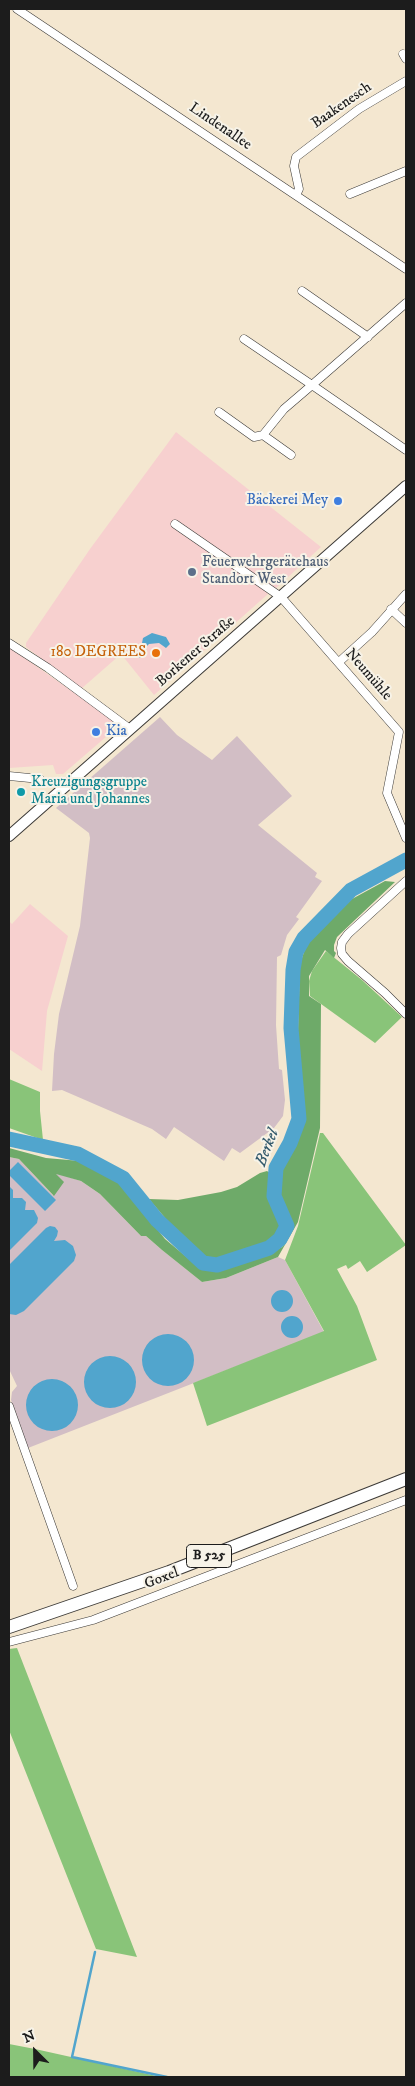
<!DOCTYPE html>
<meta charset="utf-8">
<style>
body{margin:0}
#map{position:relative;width:415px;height:2086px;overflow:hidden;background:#f4e7d0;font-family:"IM FELL DW Pica",serif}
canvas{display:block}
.frame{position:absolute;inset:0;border:10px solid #1c1c1c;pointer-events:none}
.north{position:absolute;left:10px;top:2026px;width:50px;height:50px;-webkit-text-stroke:4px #f7f3e8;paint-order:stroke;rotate:337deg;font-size:14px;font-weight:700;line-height:20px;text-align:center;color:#1c1c1c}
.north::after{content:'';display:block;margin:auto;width:18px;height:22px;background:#1c1c1c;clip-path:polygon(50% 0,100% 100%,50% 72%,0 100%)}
</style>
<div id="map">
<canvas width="415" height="2086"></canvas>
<div class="frame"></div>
<div class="north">N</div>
</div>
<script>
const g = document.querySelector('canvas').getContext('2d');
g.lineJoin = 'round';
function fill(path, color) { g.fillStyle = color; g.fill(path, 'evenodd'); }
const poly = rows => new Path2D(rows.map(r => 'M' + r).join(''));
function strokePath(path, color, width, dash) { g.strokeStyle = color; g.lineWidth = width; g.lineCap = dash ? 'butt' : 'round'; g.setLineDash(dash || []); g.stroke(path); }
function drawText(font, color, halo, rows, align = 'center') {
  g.font = font + ' "IM FELL DW Pica",serif'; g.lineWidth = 4; g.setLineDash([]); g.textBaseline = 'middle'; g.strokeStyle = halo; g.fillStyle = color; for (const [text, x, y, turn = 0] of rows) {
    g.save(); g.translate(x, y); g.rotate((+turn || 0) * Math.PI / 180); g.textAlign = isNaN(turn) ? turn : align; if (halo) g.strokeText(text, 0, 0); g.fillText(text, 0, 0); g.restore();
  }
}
const built = poly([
 [176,432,321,547,275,589,252,578,268,594,154,695,121,654,81,689,26,647,26,643,90,549],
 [9,647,106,715,113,722,114,730,63,774,56,774,53,765,9,768],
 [30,904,68,936,47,1011,42,1071,9,1049,9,921,12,924]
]);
const industrial = poly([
 [160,717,177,735,212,760,237,736,292,796,258,825,317,873,315,877,322,881,296,917,299,919,287,935,281,955,277,957,276,1025,279,1069,282,1070,285,1100,283,1116,274,1128,240,1153,232,1148,224,1161,174,1127,166,1139,152,1129,62,1090,52,1091,54,1054,59,1014,80,926,90,838,89,833,56,808],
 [9,1157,19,1159,53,1195,56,1173,81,1181,100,1194,141,1236,146,1236,162,1250,202,1282,226,1278,278,1257,285,1260,324,1332,28,1448,11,1400,12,1392,17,1386,9,1369]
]);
const green = poly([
 [326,951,362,980,402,1017,375,1043,310,996,309,981,312,971],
 [9,1079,40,1092,40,1111,43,1140,9,1128],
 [320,1133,323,1133,406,1245,367,1272,360,1261,348,1269,346,1265,337,1269,357,1306,377,1360,207,1426,193,1383,324,1331,285,1260,298,1226],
 [17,1648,137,1957,96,1949,9,1730,9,1649],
 [9,2044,35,2049,161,2077,9,2077]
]);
const forest = poly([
 [385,881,395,882,337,937,334,945,334,951,336,953,334,958,325,950,309,976,309,996,321,1004,320,1128,298,1222,278,1257,226,1278,202,1282,162,1250,146,1236,141,1236,100,1194,81,1181,56,1174,64,1182,54,1196,19,1159,9,1157,9,1148,46,1158,80,1161,89,1165,122,1185,165,1239,202,1270,225,1269,254,1258,261,1258,282,1247,287,1241,291,1222,278,1195,279,1182,283,1165,295,1148,305,1119,298,1031,300,964,306,946,316,932,352,899],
 [267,1171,270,1173,269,1199,278,1215,280,1230,270,1242,214,1259,204,1257,188,1245,149,1199,178,1200,221,1192,237,1187,260,1173]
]);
const water = poly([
 [152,633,166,637,170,644,166,648,159,643,149,644,144,649,142,658,139,658,143,638],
 [18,1162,56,1200,45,1211,9,1175,9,1171],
 [9,1186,13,1190,13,1198,22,1198,26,1202,25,1210,34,1210,38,1218,37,1223,9,1251],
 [50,1226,55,1227,58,1231,57,1236,54,1241,65,1240,73,1246,76,1255,74,1261,24,1311,16,1315,9,1314,9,1265,46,1228],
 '271 1301a11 11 0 1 1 22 0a11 11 0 1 1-22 0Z',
 '281 1327a11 11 0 1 1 22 0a11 11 0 1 1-22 0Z',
 '142 1360a26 26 0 1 1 52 0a26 26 0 1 1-52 0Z',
 '84 1382a26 26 0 1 1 52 0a26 26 0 1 1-52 0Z',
 '26 1405a26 26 0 1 1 52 0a26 26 0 1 1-52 0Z'
]);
const stream = poly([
 [95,1952,72,2057,167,2077]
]);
const river = poly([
 [9,1139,78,1154,123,1178,157,1220,203,1263,217,1265,269,1248,280,1239,287,1226,274,1196,276,1168,290,1143,299,1119,291,1028,293,970,296,952,304,938,351,890,406,860]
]);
const minor = poly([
 [17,9,406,269],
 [403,54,406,59],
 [350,194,406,171],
 [296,195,299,189,294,166,296,157,359,109,406,81],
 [302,291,368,337],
 [244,339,312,385,406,303],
 [219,412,254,437,263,435],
 [291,455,263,435,284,409,312,385,406,450],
 [175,524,281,597,399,732,387,793,406,838],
 [391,609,406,623],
 [9,643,48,668,130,729],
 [339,662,372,632,406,594],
 [9,776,40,779],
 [406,881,348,934,342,942,341,948,342,954,348,961,385,993,406,1014],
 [9,1406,73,1586],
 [9,1642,93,1620,406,1500]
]);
const tertiary = poly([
 [9,836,406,486]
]);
const primary = poly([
 [9,1627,169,1572,406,1479]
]);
const markers = [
 [338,501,5,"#3f7fe0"],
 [192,572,5,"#5c6f8a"],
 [156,653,5,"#e8710a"],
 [96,732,5,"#3f7fe0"],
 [21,792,5,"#0f9aa8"]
];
const shields = [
 [209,1556,45]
];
const shieldNames = [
 ["B 525",209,1556]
];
const streetNames = [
 ["Baakenesch",342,106,-35],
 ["Lindenallee",220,127,34],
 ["Borkener Straße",196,652,-41],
 ["Neumühle",368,675,49],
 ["Goxel",162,1579,-21]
];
const shopNames = [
 ["Bäckerei Mey",328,501],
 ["Kia",106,732,"left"]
];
const serviceNames = [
 ["Feuerwehrgerätehaus",202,563],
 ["Standort West",202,580]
];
const foodNames = [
 ["180 DEGREES",146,653]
];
const cultureNames = [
 ["Kreuzigungsgruppe",31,783],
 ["Maria und Johannes",31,800]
];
const waterNames = [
 ["Berkel",268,1148,-69]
];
fill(built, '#f7d0cf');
fill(industrial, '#d2bec5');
fill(green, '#89c479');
fill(forest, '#6eaa69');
fill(water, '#51a5cd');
strokePath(stream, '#51a5cd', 2.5);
strokePath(river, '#51a5cd', 15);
strokePath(minor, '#3c3a37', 9);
strokePath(tertiary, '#3c3a37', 12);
strokePath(primary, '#3c3a37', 14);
strokePath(minor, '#fff', 8);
strokePath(tertiary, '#fff', 10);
strokePath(primary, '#fff', 12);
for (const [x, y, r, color] of markers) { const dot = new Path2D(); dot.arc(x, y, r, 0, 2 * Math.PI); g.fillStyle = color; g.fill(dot); strokePath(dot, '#f7f3e8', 2); }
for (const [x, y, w] of shields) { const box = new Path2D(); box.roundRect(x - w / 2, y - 11.5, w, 23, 4); g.fillStyle = '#f7f3e8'; g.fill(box); strokePath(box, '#1c1c1c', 1); }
drawText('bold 14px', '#1c1c1c', null, shieldNames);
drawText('15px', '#1c1c1c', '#f7f3e8', streetNames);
drawText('15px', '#366cbe', '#f7f3e8', shopNames, 'right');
drawText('15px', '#4e5e75', '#f7f3e8', serviceNames, 'left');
drawText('15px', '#c56008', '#f7f3e8', foodNames, 'right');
drawText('15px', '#0d838f', '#f7f3e8', cultureNames, 'left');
drawText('italic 16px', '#345a6c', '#f7f3e8', waterNames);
</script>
